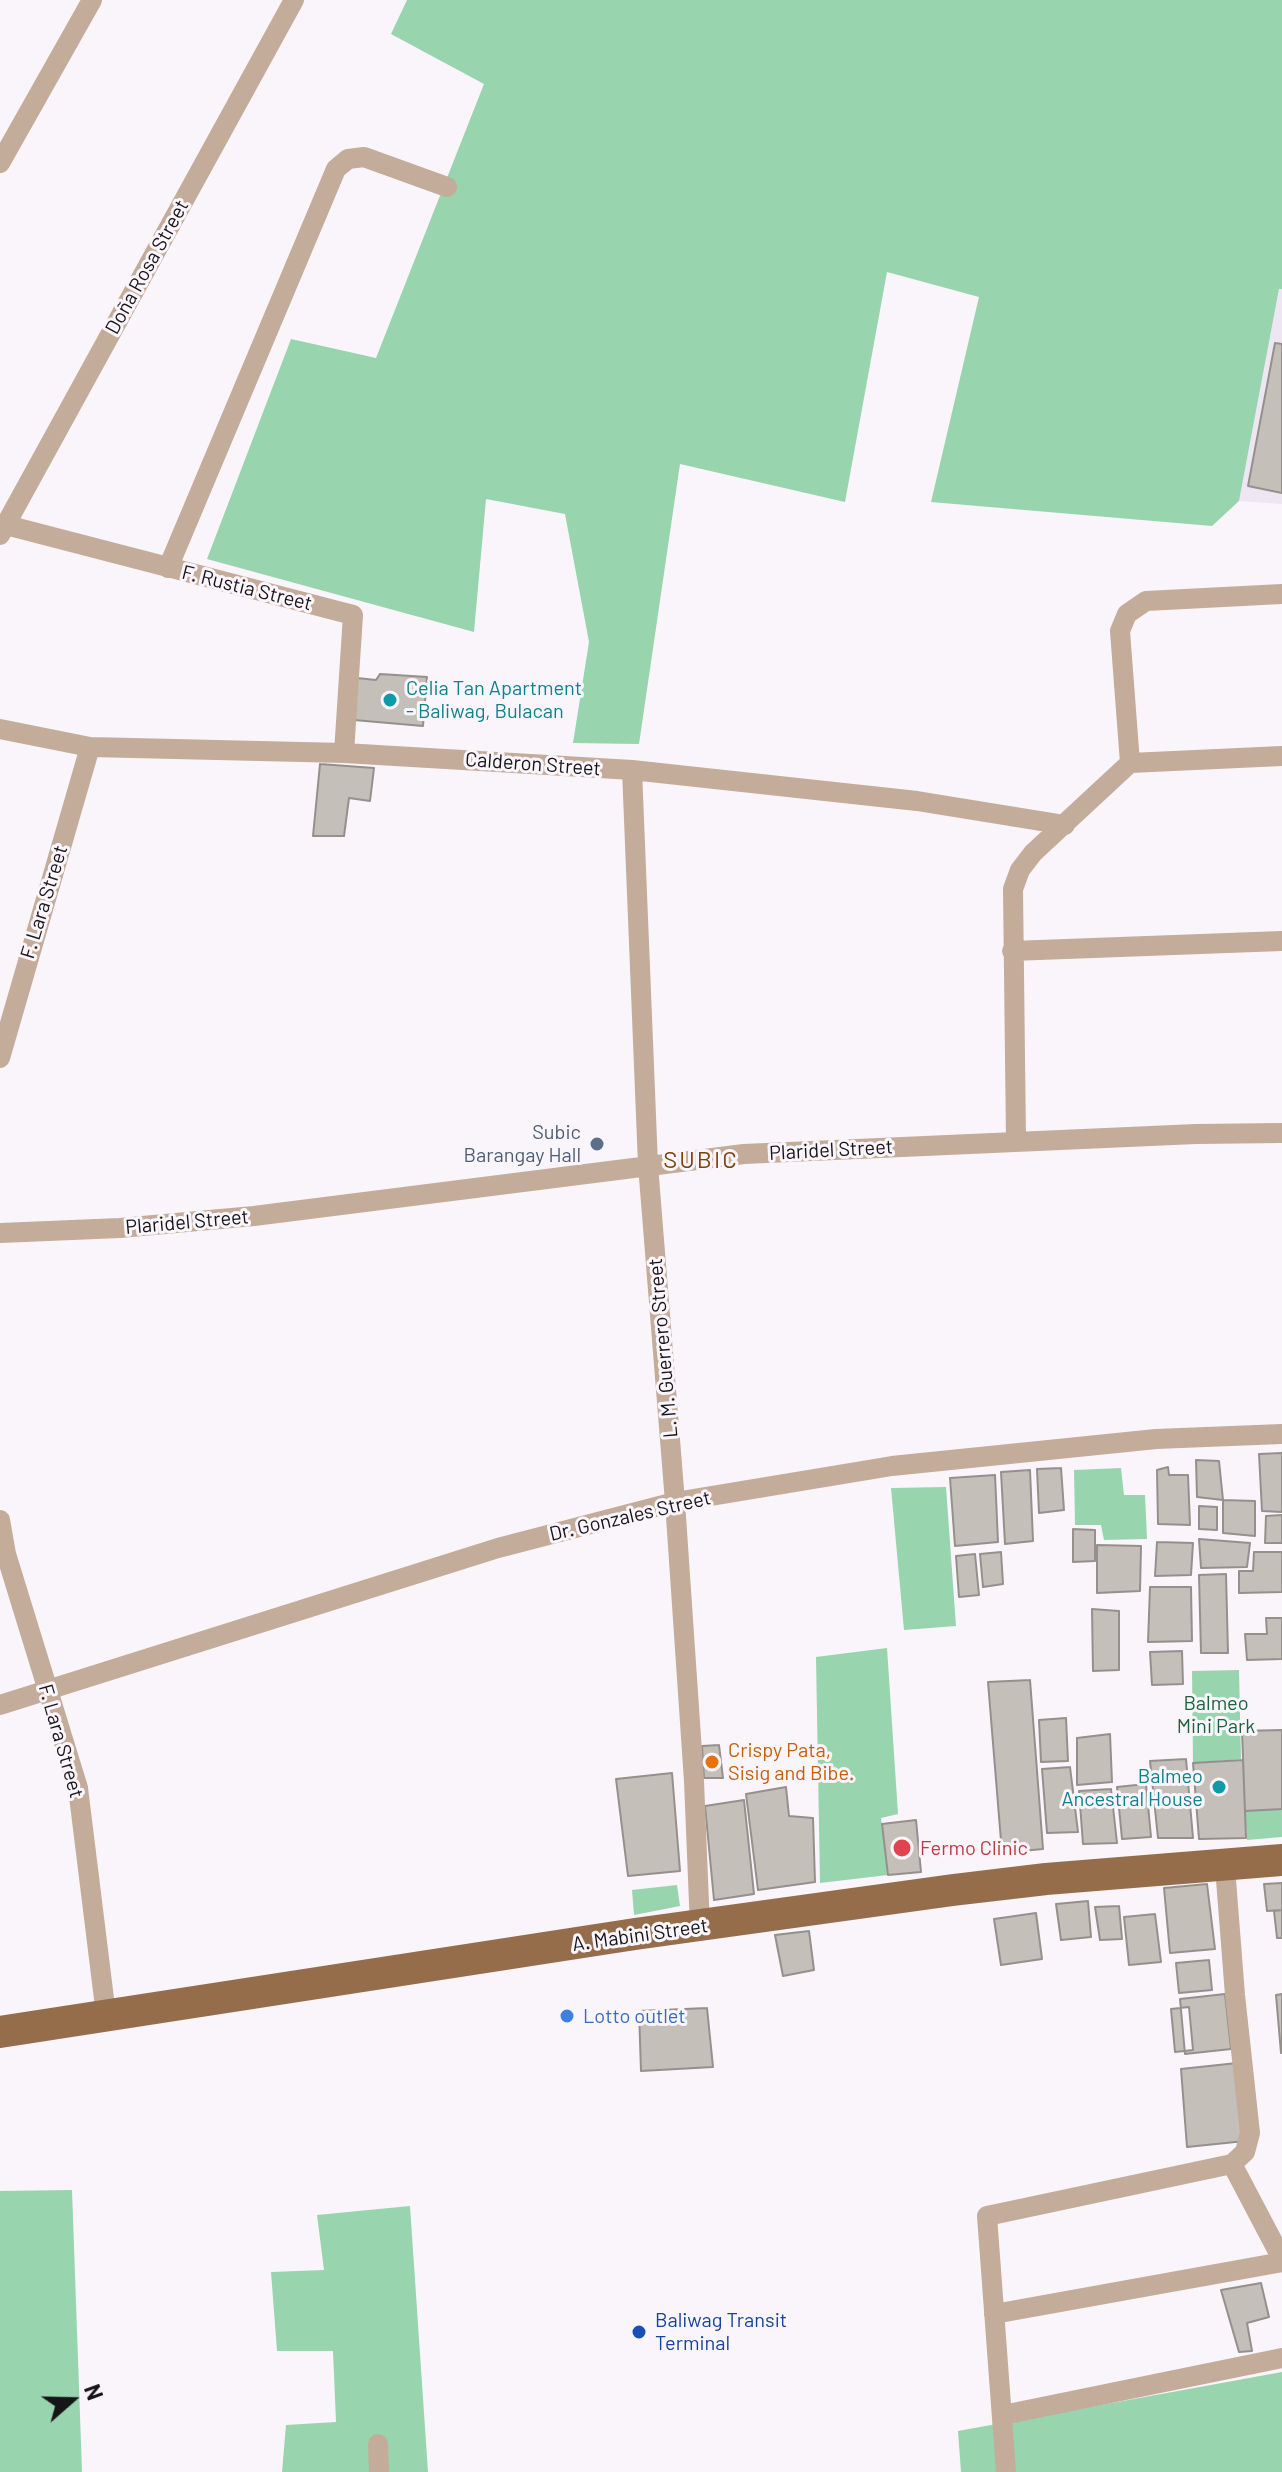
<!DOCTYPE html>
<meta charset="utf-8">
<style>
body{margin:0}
#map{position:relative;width:1282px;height:2472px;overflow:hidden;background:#f9f5fb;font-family:Barlow,sans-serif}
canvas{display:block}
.north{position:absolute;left:32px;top:2360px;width:80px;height:80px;-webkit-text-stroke:6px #f9f5fb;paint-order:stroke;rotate:70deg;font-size:22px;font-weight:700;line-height:32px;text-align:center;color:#161517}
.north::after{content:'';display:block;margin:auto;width:28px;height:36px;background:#161517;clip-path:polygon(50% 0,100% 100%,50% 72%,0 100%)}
</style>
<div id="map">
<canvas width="1282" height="2472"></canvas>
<div class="north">N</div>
</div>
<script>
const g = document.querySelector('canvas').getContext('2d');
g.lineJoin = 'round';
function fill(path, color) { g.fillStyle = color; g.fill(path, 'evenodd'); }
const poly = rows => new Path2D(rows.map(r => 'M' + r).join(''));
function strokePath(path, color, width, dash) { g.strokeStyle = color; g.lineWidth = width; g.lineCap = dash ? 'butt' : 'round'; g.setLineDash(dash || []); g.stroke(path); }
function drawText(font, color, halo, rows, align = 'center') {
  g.font = font + ' Barlow,sans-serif'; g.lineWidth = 6; g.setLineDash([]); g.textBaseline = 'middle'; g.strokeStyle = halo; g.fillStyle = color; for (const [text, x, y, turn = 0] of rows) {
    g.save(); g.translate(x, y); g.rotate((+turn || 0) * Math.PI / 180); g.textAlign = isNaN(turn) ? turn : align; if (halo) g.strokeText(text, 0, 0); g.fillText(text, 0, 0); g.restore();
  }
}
const built = poly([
 [1279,289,1282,289,1282,504,1239,501]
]);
const green = poly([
 [407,0,1282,0,1282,289,1279,289,1239,501,1212,526,931,502,979,297,887,272,845,502,680,464,639,744,573,743,589,642,565,514,486,499,474,632,207,559,291,339,376,358,484,84,391,34],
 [1121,1468,1124,1495,1145,1495,1147,1539,1104,1540,1101,1525,1075,1525,1074,1470],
 [946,1487,956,1626,904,1630,891,1488],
 [887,1648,898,1814,881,1818,888,1875,820,1883,816,1657],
 [1239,1670,1241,1759,1193,1763,1192,1671],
 [1282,1809,1282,1837,1247,1840,1245,1811],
 [677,1885,680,1906,634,1915,632,1890],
 [72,2190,82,2472,0,2472,0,2191],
 [410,2206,428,2472,282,2472,286,2425,336,2422,333,2351,277,2351,271,2272,324,2270,317,2215],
 [1282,2372,1282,2472,961,2472,958,2431]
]);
const building = poly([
 [1275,343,1282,344,1282,493,1248,486,1275,343],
 [380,674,427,677,423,726,354,720,357,678,376,680,380,674],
 [320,764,374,768,370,801,349,798,344,836,313,836,320,764],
 [1282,1453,1282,1512,1262,1511,1259,1454,1282,1453],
 [1196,1460,1219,1461,1223,1500,1197,1497,1196,1460],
 [1168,1467,1169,1475,1188,1475,1190,1525,1158,1524,1157,1470,1168,1467],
 [1061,1468,1064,1510,1039,1513,1037,1469,1061,1468],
 [1030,1470,1033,1541,1005,1544,1001,1472,1030,1470],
 [995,1475,998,1542,955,1546,950,1478,995,1475],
 [1223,1500,1255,1501,1255,1536,1223,1533,1223,1500],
 [1199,1506,1217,1507,1217,1530,1199,1529,1199,1506],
 [1282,1515,1282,1543,1265,1543,1266,1516,1282,1515],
 [1073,1529,1095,1530,1095,1561,1073,1562,1073,1529],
 [1199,1539,1250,1543,1247,1567,1201,1568,1199,1539],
 [1157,1542,1193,1543,1191,1575,1155,1576,1157,1542],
 [1097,1545,1141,1546,1140,1591,1097,1593,1097,1545],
 [1001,1552,1003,1584,983,1587,980,1554,1001,1552],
 [1254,1552,1282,1552,1282,1592,1239,1593,1239,1571,1253,1571,1254,1552],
 [975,1554,979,1595,959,1597,956,1556,975,1554],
 [1226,1574,1228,1653,1201,1653,1199,1575,1226,1574],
 [1150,1587,1191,1587,1192,1641,1148,1642,1150,1587],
 [1092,1609,1119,1611,1119,1670,1093,1671,1092,1609],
 [1266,1618,1282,1618,1282,1659,1247,1660,1245,1634,1267,1634,1266,1618],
 [1182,1651,1183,1684,1152,1685,1150,1652,1182,1651],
 [1030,1680,1043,1849,1002,1853,988,1682,1030,1680],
 [1066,1718,1068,1761,1041,1762,1039,1720,1066,1718],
 [1282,1730,1282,1809,1245,1811,1242,1731,1282,1730],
 [1110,1734,1112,1782,1077,1785,1077,1738,1110,1734],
 [719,1745,723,1778,704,1778,702,1746,719,1745],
 [1186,1759,1193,1838,1158,1838,1150,1761,1186,1759],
 [1243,1760,1246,1838,1199,1839,1193,1763,1243,1760],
 [1070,1767,1078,1832,1047,1833,1042,1769,1070,1767],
 [672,1773,680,1871,628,1876,616,1779,672,1773],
 [1146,1784,1151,1837,1122,1839,1117,1787,1146,1784],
 [786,1787,789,1816,813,1818,815,1882,758,1890,746,1794,786,1787],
 [1111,1789,1117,1843,1083,1844,1079,1791,1111,1789],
 [744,1800,754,1894,714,1900,705,1806,744,1800],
 [916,1820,921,1872,888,1875,882,1824,916,1820],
 [1282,1883,1282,1910,1267,1911,1264,1884,1282,1883],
 [1207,1884,1215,1949,1170,1953,1164,1888,1207,1884],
 [1088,1901,1091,1937,1061,1940,1056,1904,1088,1901],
 [1119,1906,1122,1939,1100,1940,1095,1907,1119,1906],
 [1282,1910,1282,1938,1277,1938,1274,1911,1282,1910],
 [1036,1913,1042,1959,1001,1965,994,1919,1036,1913],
 [1155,1914,1161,1962,1129,1965,1124,1917,1155,1914],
 [809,1931,814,1970,783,1976,775,1935,809,1931],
 [1209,1960,1212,1990,1179,1993,1176,1963,1209,1960],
 [1225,1994,1231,2049,1185,2054,1180,1999,1225,1994],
 [1282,1994,1282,2053,1281,2053,1276,1995,1282,1994],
 [1189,2007,1193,2050,1175,2052,1171,2009,1189,2007],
 [707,2008,713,2067,641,2071,639,2011,707,2008],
 [1237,2063,1245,2141,1187,2147,1181,2069,1237,2063],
 [1261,2283,1269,2317,1247,2323,1252,2351,1239,2352,1221,2290,1261,2283]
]);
const street = poly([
 [0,163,92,0],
 [6,525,353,615,344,753],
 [0,535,294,0],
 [168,568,336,169,348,159,364,157,447,187],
 [0,729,90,747,344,753,632,770,917,801,1065,825],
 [1130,763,1120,631,1127,614,1146,601,1282,594],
 [632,770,648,1165,675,1502,694,1781,700,1927],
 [1012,951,1282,941],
 [0,1058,90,747],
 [1016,1141,1013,889,1020,870,1033,853,1130,763,1282,756],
 [0,1233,120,1228,254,1216,744,1154,1196,1134,1282,1133],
 [0,1520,6,1554,78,1788,106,2015],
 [0,1705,498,1548,675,1502,892,1466,1156,1439,1282,1434],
 [1232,2164,1282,2259],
 [994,2314,1282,2262],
 [1003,2415,1282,2358],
 [378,2444,379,2472],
 [1006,2472,987,2216,1232,2164,1245,2152,1250,2133,1235,1995,1225,1867]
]);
const primary = poly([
 [0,2032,635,1934,953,1890,1046,1879,1282,1860]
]);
const markers = [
 [390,700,8,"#0f9aa8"],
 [597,1144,8,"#5c6f8a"],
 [712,1762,8,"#e8710a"],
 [1219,1787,8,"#0f9aa8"],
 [902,1848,10,"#e0444e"],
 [567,2016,8,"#3f7fe0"],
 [639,2332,8,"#1a4fb4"]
];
const streetNames = [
 ["Doña Rosa Street",147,267,-61],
 ["F. Rustia Street",247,588,14],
 ["Calderon Street",533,764,4],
 ["F. Lara Street",44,902,-73],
 ["Plaridel Street",831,1150,-3],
 ["Plaridel Street",187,1222,-5],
 ["L. M. Guerrero Street",663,1348,-95],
 ["Dr. Gonzales Street",630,1516,-13],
 ["F. Lara Street",61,1741,74],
 ["A. Mabini Street",640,1935,-8]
];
const cultureNames = [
 ["Celia Tan Apartment",406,688],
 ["- Baliwag, Bulacan",406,711],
 ["Balmeo",1203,1776,"right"],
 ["Ancestral House",1203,1799,"right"]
];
const serviceNames = [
 ["Subic",581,1132],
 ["Barangay Hall",581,1155]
];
const parkNames = [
 ["Balmeo",1216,1703],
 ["Mini Park",1216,1726]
];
const foodNames = [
 ["Crispy Pata,",728,1750],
 ["Sisig and Bibe.",728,1773]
];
const healthNames = [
 ["Fermo Clinic",920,1848]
];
const shopNames = [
 ["Lotto outlet",583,2016]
];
const transitNames = [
 ["Baliwag Transit",655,2320],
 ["Terminal",655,2343]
];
const quarterNames = [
 ["SUBIC",701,1160]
];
fill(built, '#efe6f3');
fill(green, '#98d4ae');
fill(building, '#c4bfb9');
strokePath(building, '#95908b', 2);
strokePath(street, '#c3ac99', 20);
strokePath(primary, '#956d4b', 32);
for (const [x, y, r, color] of markers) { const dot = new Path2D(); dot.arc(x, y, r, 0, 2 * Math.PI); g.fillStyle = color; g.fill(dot); strokePath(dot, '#f9f5fb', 3); }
drawText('20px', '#161517', '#f9f5fb', streetNames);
drawText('20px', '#0d838f', '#f9f5fb', cultureNames, 'left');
drawText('20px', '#4e5e75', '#f9f5fb', serviceNames, 'right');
drawText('20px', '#1d623e', '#f9f5fb', parkNames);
drawText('20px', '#c56008', '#f9f5fb', foodNames, 'left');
drawText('20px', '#be3a42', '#f9f5fb', healthNames, 'left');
drawText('20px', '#366cbe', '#f9f5fb', shopNames, 'left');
drawText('20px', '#164399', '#f9f5fb', transitNames, 'left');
g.letterSpacing = '2px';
drawText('24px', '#7c420f', '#f9f5fb', quarterNames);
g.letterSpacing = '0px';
</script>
